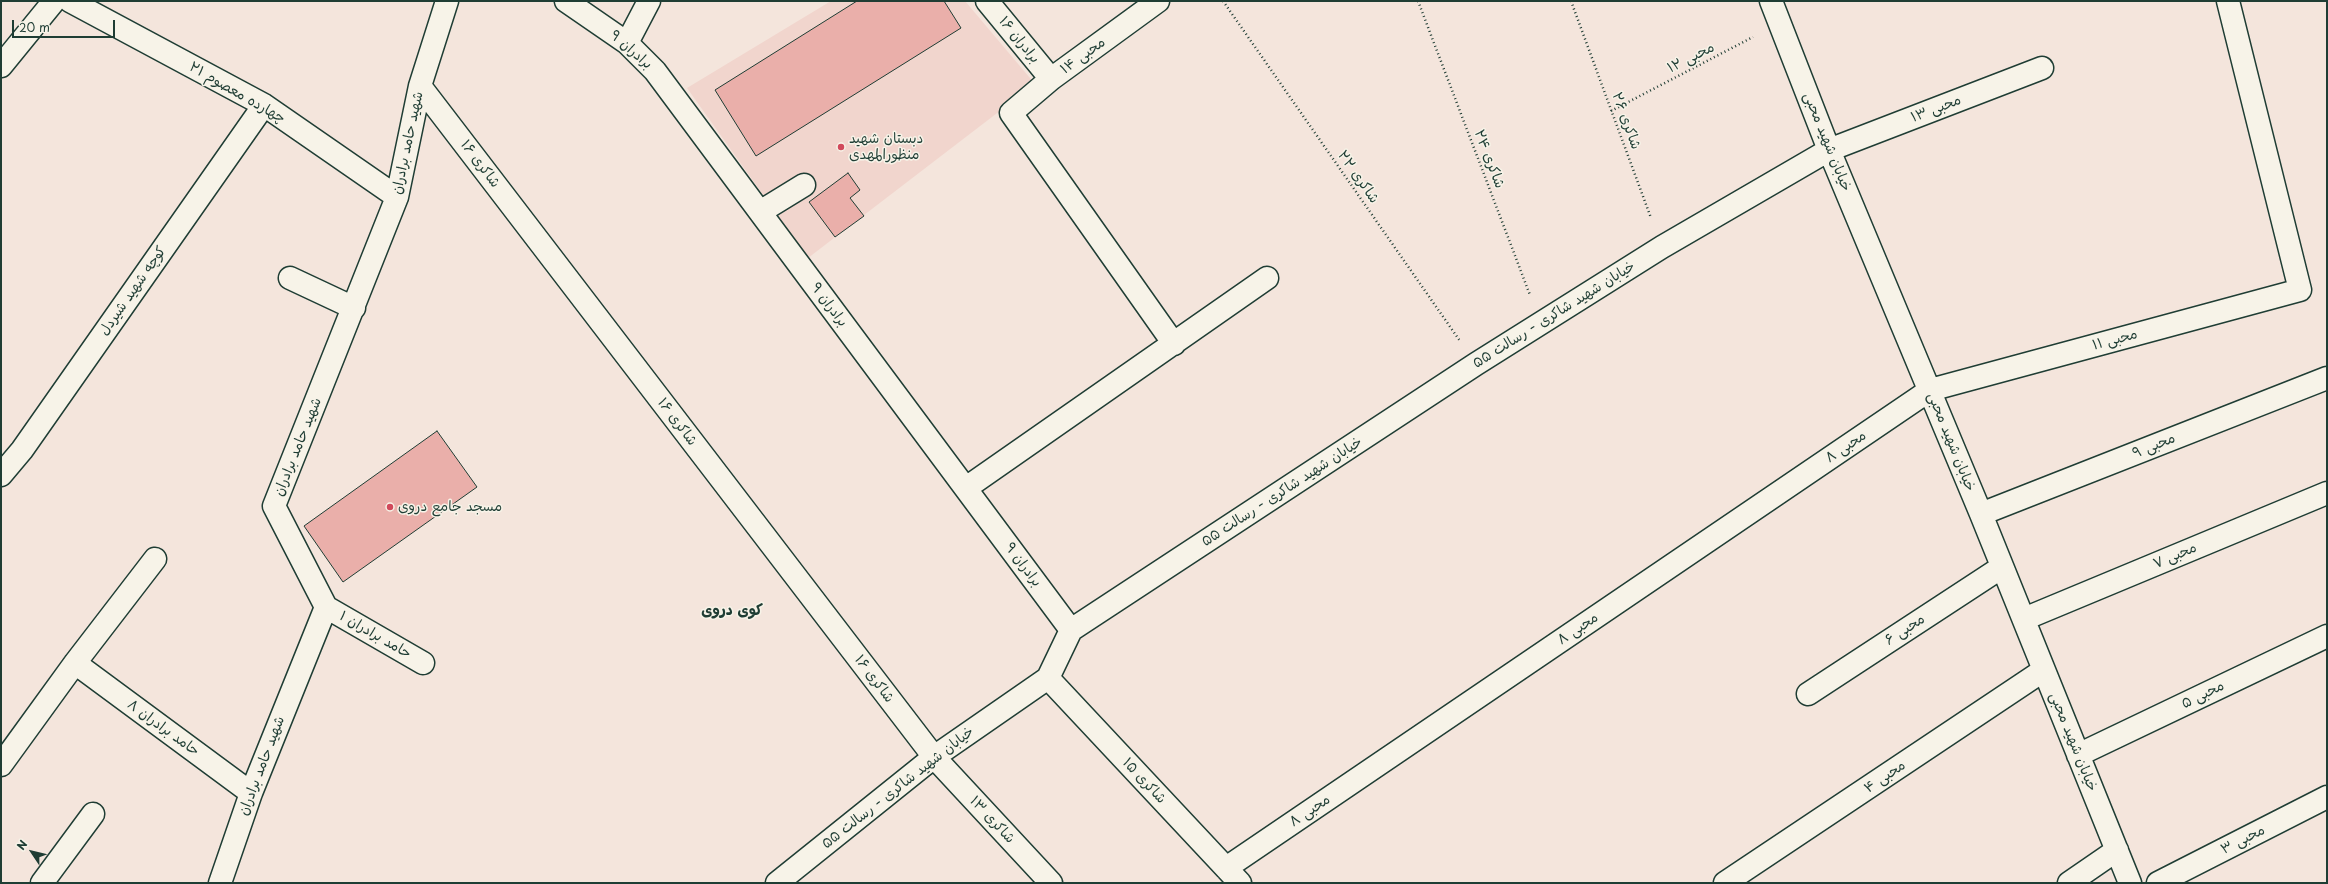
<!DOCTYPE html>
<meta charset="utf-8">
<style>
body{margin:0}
#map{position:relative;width:2328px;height:884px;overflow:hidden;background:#f4e5dc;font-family:"Playpen Sans",sans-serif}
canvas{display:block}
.frame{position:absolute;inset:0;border:2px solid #1f3d34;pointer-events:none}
.north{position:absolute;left:12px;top:832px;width:40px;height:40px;-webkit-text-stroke:3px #f7f3e8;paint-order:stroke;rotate:305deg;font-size:11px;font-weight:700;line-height:16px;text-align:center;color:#1f3d34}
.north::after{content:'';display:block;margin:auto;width:14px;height:18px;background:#1f3d34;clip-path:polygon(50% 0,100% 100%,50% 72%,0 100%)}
.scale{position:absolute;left:12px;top:20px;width:103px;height:18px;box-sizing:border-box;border:2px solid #1f3d34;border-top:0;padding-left:5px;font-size:12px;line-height:14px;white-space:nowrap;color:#1f3d34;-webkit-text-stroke:3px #f7f3e8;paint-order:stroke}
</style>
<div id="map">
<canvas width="2328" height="884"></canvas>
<div class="frame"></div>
<div class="north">N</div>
<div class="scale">20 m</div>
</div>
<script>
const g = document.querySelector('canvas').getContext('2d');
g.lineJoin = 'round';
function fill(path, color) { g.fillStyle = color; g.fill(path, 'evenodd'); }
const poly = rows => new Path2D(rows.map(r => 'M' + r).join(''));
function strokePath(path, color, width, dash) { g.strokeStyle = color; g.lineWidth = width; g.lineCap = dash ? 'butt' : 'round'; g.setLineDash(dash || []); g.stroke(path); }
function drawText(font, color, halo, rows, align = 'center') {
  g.font = font + ' "Playpen Sans","Playpen Sans Arabic",sans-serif'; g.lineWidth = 3; g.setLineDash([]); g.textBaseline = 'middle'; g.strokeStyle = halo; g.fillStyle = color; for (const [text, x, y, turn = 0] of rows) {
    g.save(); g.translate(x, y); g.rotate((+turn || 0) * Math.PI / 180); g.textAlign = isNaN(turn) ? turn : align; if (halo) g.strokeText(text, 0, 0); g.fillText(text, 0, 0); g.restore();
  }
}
const built = poly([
 [831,1,965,1,1035,84,808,258,687,88]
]);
const building = poly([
 [857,1,944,1,961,28,756,156,715,90,857,1],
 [848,173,860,190,850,198,864,216,835,237,809,202,848,173],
 [437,431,477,487,343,582,304,526,437,431]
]);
const path = poly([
 [1223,1,1460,341],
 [1418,1,1530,295],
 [1571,1,1651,218],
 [1611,111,1753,37]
]);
const minor = poly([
 [70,1,264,105,397,197],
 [566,1,627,43,655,71,1071,630],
 [987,1,1051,79],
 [1158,1,1051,79,1011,113,1174,344],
 [1771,1,1829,150,1981,514,2130,883],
 [627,43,649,1],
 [1,66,54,1],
 [420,86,934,757,1051,883],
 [760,212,804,185],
 [290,278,354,308],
 [1,475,22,450,264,105],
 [966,488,1267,278],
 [1981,514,2327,378],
 [326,607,423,663],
 [2024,619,2327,493],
 [75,663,251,793],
 [1048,678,1240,883],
 [1808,694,2002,567],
 [2078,755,2327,636],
 [1,765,75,663,155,559],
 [1226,868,1930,390,2300,290,2228,1],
 [42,883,93,814],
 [220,883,251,793,326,607,274,506,397,197,420,86,447,1],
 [777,883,934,757,1048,678,1071,630,1476,364,1662,247,1829,150,2042,68],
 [1725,883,2044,670],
 [2069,883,2117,850],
 [2158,883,2327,797]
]);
const markers = [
 [841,147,4,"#d1495b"],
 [390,507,4,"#d1495b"]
];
const streetNames = [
 ["برادران ۱۶",1019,40,51],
 ["برادران ۹",631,50,41],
 ["محبی ۱۴",1083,56,-36],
 ["محبی ۱۲",1691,58,-27],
 ["چهارده معصوم ۲۱",237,93,30],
 ["محبی ۱۳",1936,109,-21],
 ["شاکری ۲۶",1626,121,70],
 ["خیابان شهید محبی",1827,142,68],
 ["شهید حامد برادران",408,143,-78],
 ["شاکری ۲۴",1489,159,69],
 ["شاکری ۱۶",480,164,53],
 ["شاکری ۲۲",1358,177,55],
 ["کوچه شهید شیردل",133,291,-55],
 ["برادران ۹",829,305,53],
 ["خیابان شهید شاکری - رسالت ۵۵",1554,315,-32],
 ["محبی ۱۱",2115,340,-15],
 ["شاکری ۱۶",677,422,53],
 ["خیابان شهید محبی",1951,442,68],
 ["محبی ۹",2154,446,-22],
 ["شهید حامد برادران",298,447,-68],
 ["محبی ۸",1846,447,-34],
 ["خیابان شهید شاکری - رسالت ۵۵",1282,492,-33],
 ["محبی ۷",2175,556,-23],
 ["برادران ۹",1023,565,53],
 ["محبی ۸",1578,629,-34],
 ["محبی ۶",1905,630,-33],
 ["حامد برادران ۱",375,635,30],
 ["شاکری ۱۶",874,679,53],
 ["محبی ۵",2203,695,-26],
 ["حامد برادران ۸",163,728,36],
 ["خیابان شهید محبی",2073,742,68],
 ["شهید حامد برادران",262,766,-69],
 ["محبی ۴",1885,777,-34],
 ["شاکری ۱۵",1144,781,47],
 ["خیابان شهید شاکری - رسالت ۵۵",898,788,-38],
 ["محبی ۸",1310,811,-34],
 ["شاکری ۱۳",992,820,47],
 ["محبی ۳",2243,840,-27]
];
const poiNames = [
 ["دبستان شهید",849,139],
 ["منظورالمهدی",849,155],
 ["مسجد جامع دروی",398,507]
];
const neighbourhoodNames = [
 ["کوی دروی",732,611]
];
fill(built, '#f1d5cd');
fill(building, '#eaafaa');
strokePath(building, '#1f3d34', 1);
strokePath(minor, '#1f3d34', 25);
strokePath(path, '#1f3d34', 2.5, [1, 3]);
strokePath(minor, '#f7f3e8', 22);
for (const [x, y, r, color] of markers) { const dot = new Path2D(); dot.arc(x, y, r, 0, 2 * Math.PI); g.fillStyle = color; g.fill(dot); strokePath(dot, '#f7f3e8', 1.5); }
drawText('14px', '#1f3d34', '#f7f3e8', streetNames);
drawText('14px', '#1f3d34', '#f7f3e8', poiNames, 'left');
drawText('bold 15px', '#1f3d34', '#f7f3e8', neighbourhoodNames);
</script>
